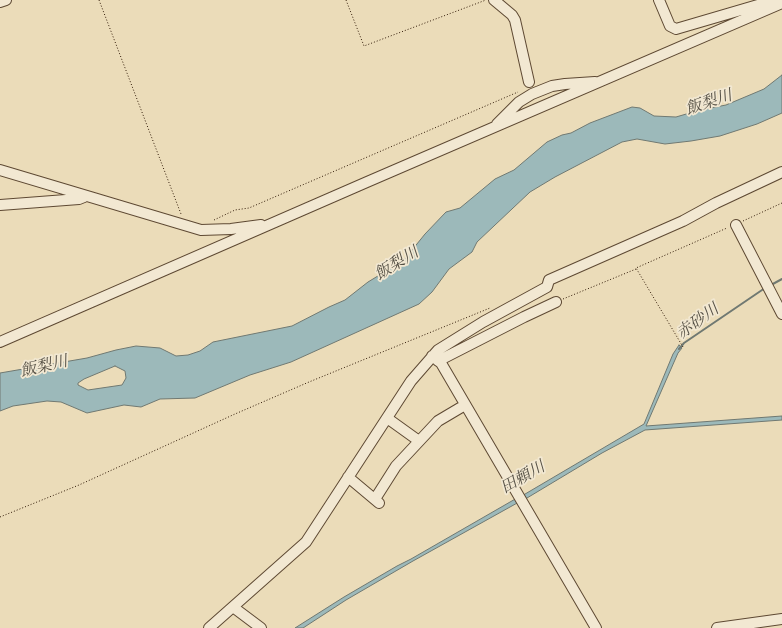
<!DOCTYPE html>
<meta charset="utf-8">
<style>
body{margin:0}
canvas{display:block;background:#ebdcb9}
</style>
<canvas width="782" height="628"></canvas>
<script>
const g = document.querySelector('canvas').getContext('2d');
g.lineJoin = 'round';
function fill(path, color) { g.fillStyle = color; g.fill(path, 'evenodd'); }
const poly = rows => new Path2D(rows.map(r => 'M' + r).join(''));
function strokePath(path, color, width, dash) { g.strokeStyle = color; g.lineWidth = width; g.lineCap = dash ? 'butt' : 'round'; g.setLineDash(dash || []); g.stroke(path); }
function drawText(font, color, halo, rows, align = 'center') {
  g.font = font + ' "Gentium Book Plus","Noto Serif JP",serif'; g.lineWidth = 3.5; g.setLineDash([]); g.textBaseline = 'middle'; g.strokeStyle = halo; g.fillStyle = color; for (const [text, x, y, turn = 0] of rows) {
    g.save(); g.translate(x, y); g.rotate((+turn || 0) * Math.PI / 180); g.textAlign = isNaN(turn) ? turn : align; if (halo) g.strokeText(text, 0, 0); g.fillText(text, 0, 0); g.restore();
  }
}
const water = poly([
 [782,75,782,113,757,124,720,136,691,141,665,144,637,139,622,142,555,177,530,192,477,242,472,252,449,269,432,292,419,304,291,362,250,375,195,398,160,399,141,407,124,405,87,413,61,402,47,401,13,406,0,411,0,373,87,358,116,350,136,346,160,348,176,356,188,355,200,351,213,342,292,326,329,307,345,300,368,282,404,260,425,234,446,212,460,208,495,179,514,170,547,142,562,135,571,133,590,123,632,107,640,108,654,116,676,117,700,110,726,105,764,89,782,75],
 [115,366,125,371,126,378,122,385,88,390,78,385,78,383,84,379,115,366],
 [679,345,682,348,678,353,646,426,782,416,782,420,645,430,602,453,522,501,520,497,644,424,673,354,679,345],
 [517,498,519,502,413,561,346,600,303,628,295,628,344,597,397,566,411,559,517,498]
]);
const stream = poly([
 [771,285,782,279],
 [679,349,684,343,765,288]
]);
const path = poly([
 [99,0,181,214],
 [346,0,364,46,486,0],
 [214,220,235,210,249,208,518,92],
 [743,221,782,203],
 [563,299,636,269],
 [683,347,636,268,727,228],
 [0,517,79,485,235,414,309,382,490,308]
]);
const minor = poly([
 [494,0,512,15,515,20,529,82],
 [659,0,670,26,676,29,775,0],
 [0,2,6,0],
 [497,124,519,102,532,94,552,86,565,84,595,82],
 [0,170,201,230,231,229,261,225],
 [0,205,79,199,84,197],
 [736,225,782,314],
 [0,342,367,182,782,3],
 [432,356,441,363,596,628],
 [438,361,524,317,556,302],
 [387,418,419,441],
 [348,477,379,503],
 [375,499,396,466,438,421,465,405],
 [233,607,261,628],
 [209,628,306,542,411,381,438,350,483,322,547,287,549,280,683,221,716,203,782,172],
 [717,628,782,619]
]);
const waterNames = [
 ["飯梨川",709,103,-18],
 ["飯梨川",397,264,-32],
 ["赤砂川",698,322,-36],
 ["飯梨川",44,367,-13],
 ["田頼川",523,478,-30]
];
fill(water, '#9cb9ba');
strokePath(water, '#707972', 1);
strokePath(stream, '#707972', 2);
strokePath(minor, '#5e4933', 12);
strokePath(path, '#2f1806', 1, [1, 2]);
strokePath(minor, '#f2e8d2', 10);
drawText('italic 16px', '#555045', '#f2e8d2', waterNames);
</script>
